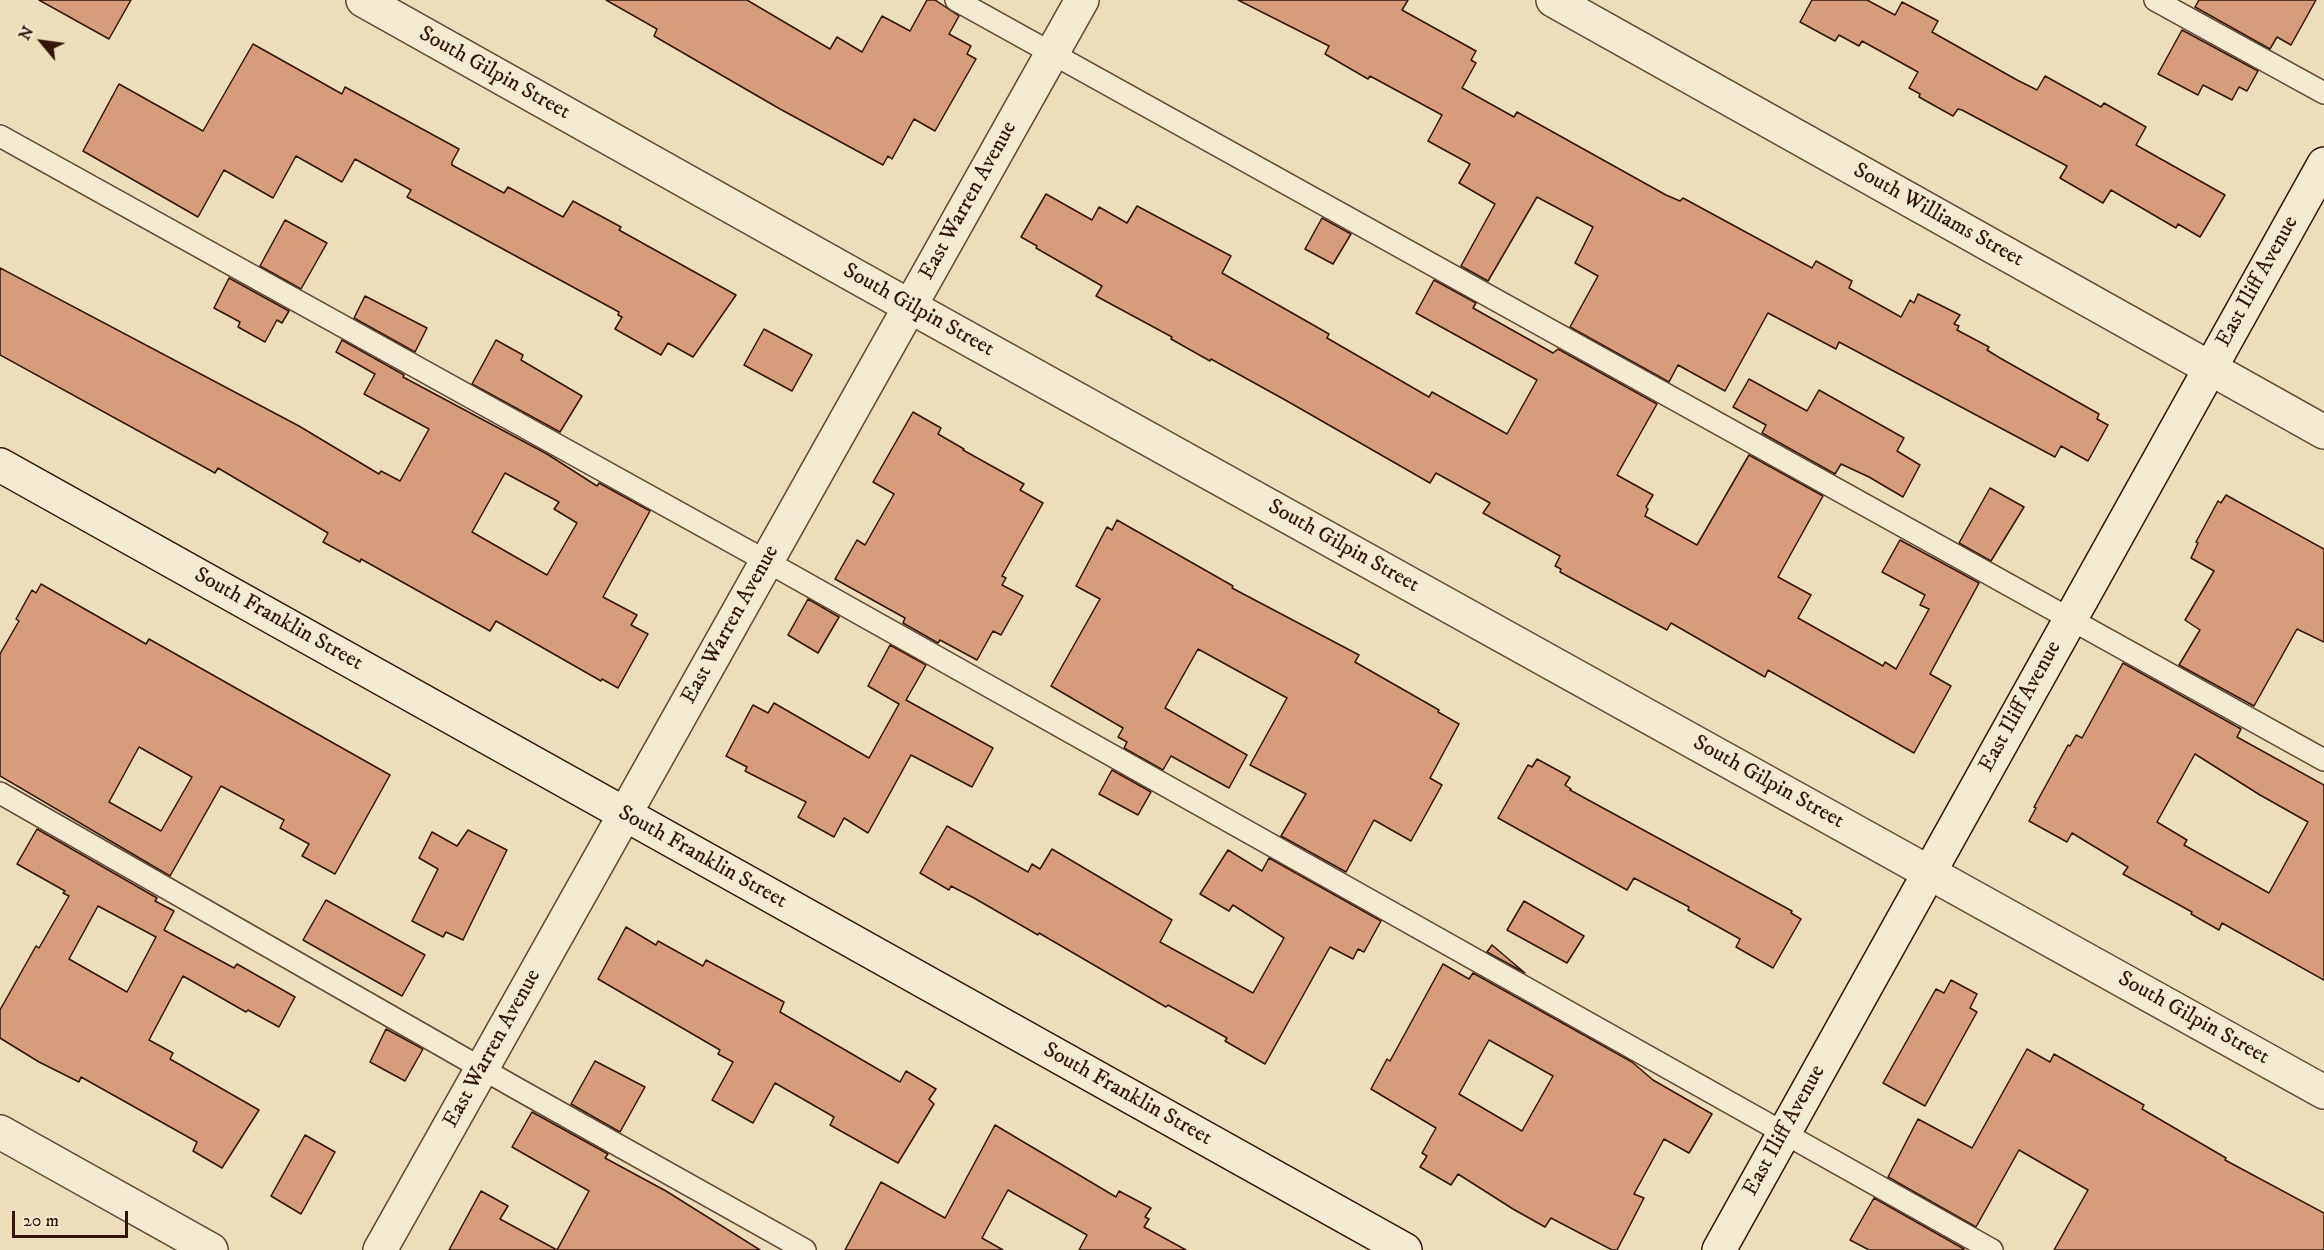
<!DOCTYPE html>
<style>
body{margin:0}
#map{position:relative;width:2324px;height:1250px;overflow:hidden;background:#ebdeb8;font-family:"IM FELL DW Pica",serif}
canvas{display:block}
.north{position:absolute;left:12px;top:12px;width:60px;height:60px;-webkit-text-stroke:4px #f2ead1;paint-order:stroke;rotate:299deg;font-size:16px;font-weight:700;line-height:24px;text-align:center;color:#321508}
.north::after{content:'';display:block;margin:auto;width:21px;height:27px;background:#321508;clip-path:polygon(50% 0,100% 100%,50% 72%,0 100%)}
.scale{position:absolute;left:12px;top:1211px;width:116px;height:27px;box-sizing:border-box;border:3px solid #321508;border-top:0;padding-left:8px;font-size:18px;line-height:21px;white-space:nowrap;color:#321508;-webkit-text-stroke:4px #f2ead1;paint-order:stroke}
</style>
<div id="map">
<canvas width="2324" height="1250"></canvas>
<div class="north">N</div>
<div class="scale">20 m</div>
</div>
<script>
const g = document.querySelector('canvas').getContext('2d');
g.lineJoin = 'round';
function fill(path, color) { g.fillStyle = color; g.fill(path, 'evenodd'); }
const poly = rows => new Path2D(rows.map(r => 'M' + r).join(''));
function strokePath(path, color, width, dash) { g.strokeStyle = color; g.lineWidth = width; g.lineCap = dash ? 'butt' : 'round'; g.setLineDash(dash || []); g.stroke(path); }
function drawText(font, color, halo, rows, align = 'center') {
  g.font = font + ' "IM FELL DW Pica",serif'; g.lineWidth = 6; g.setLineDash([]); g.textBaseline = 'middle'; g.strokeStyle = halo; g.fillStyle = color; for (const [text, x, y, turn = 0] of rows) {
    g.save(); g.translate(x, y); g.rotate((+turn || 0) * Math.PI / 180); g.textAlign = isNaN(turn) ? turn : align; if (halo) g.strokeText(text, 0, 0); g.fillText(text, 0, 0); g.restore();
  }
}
const building = poly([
 [39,0,131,0,109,39,39,0],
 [606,0,747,0,830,49,837,37,862,52,882,16,910,31,927,0,935,0,959,16,949,34,971,46,967,54,976,59,935,131,914,119,892,159,888,156,883,165,780,109,654,36,657,29,606,0],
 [1238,0,1408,0,1402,10,1476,51,1471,60,1476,63,1462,88,1514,117,1517,112,1666,195,1680,201,1683,198,1812,268,1816,261,1852,281,1849,288,1901,317,1910,300,1914,303,1918,294,1960,315,1954,324,1959,326,1957,330,1989,347,1987,350,2000,358,2099,414,2097,419,2108,425,2088,461,2061,446,2055,457,1839,342,1836,349,1768,313,1725,391,1678,365,1669,382,1570,327,1598,276,1575,263,1593,227,1537,197,1488,281,1461,266,1495,204,1459,183,1470,164,1428,141,1442,115,1370,76,1368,79,1325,54,1329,46,1238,0],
 [1812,0,1867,0,1895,15,1902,2,1938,21,1932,32,2017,80,2037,90,2045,76,2101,107,2104,103,2146,127,2136,145,2225,195,2200,237,2178,224,2176,228,2111,190,2103,203,2060,178,2067,166,1962,110,1958,109,1953,116,1919,97,1920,94,1909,88,1918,72,1862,41,1859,46,1839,35,1835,41,1800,22,1812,0],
 [2199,0,2316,0,2291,45,2277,37,2270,49,2195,7,2199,0],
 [2182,30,2258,71,2247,91,2239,87,2232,100,2203,85,2198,95,2158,74,2182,30],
 [253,44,342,94,345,87,459,149,452,162,452,165,504,193,508,187,563,217,573,201,621,227,619,230,736,295,693,357,668,343,661,355,615,329,622,317,618,315,619,312,407,197,411,190,355,159,342,182,296,156,273,198,224,170,198,217,83,151,119,84,203,131,253,44],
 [1046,194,1092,220,1099,207,1127,223,1137,206,1231,256,1222,273,1329,334,1327,338,1429,397,1432,392,1507,434,1537,380,1416,313,1434,280,1476,303,1473,308,1553,353,1558,349,1657,404,1617,475,1653,495,1646,507,1648,509,1645,516,1697,545,1749,455,1823,496,1778,577,1811,595,1798,618,1883,666,1885,662,1896,669,1929,609,1920,605,1925,595,1882,572,1900,540,1979,583,1930,674,1951,686,1914,753,1768,670,1765,677,1671,623,1667,630,1560,572,1561,569,1555,566,1560,556,1483,513,1490,503,1436,473,1430,483,1287,401,1211,359,1210,361,1171,339,1172,337,1096,296,1102,286,1036,248,1037,246,1021,237,1046,194],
 [1322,218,1351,234,1333,264,1305,249,1322,218],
 [285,220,327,243,301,289,260,266,285,220],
 [0,268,299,426,379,474,381,471,400,481,429,429,364,394,375,374,336,352,342,340,404,375,403,377,547,454,597,486,599,483,650,511,603,597,637,615,631,625,648,634,618,688,602,679,601,681,496,621,490,631,361,559,360,562,323,542,328,533,218,468,215,473,0,355,0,268],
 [505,473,559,502,554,509,577,523,547,575,472,532,505,473],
 [229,278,289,311,282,323,277,320,265,342,238,327,240,322,214,308,229,278],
 [365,296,427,328,415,352,354,318,365,296],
 [764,329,812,355,792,391,744,365,764,329],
 [496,340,523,355,521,360,582,396,560,432,472,384,496,340],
 [1749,379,1807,411,1819,390,1904,438,1897,451,1920,465,1903,497,1869,477,1841,464,1835,474,1762,433,1766,425,1733,407,1749,379],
 [913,412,941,428,938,434,964,449,963,450,1024,484,1020,490,1043,503,1002,576,1006,578,1002,585,1023,596,1001,635,993,631,977,660,940,640,938,643,903,623,905,618,835,579,857,540,865,545,894,494,873,482,913,412],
 [1990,488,2024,507,1991,561,1959,543,1990,488],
 [2226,495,2324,549,2324,642,2297,629,2254,706,2179,665,2200,630,2185,620,2214,571,2191,558,2198,543,2196,542,2218,501,2221,503,2226,495],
 [1117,520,1233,586,1232,588,1359,655,1355,662,1439,710,1438,712,1459,724,1430,778,1442,785,1411,841,1374,820,1346,872,1281,836,1306,794,1250,765,1287,698,1198,649,1165,708,1247,755,1229,788,1171,756,1163,770,1124,748,1127,742,1118,737,1123,728,1051,686,1100,599,1076,586,1107,527,1112,530,1117,520],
 [41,584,146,644,149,639,390,775,335,874,302,856,309,844,280,828,284,820,221,786,170,876,0,776,0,654,19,621,16,619,32,590,36,593,41,584],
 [139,747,192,777,161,831,109,802,139,747],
 [808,599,839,617,818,653,788,635,808,599],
 [890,645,926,665,906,700,993,748,972,787,911,755,868,833,844,818,834,837,798,817,806,802,745,771,747,767,726,756,753,705,768,713,774,703,869,758,899,704,868,686,890,645],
 [2123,663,2241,729,2237,737,2324,785,2324,980,2222,923,2219,930,2191,914,2192,912,2123,874,2128,867,2072,833,2067,842,2029,821,2036,808,2034,807,2068,745,2070,746,2076,735,2082,738,2123,663],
 [2195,754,2260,795,2308,822,2269,893,2184,845,2187,840,2157,822,2195,754],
 [1537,759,1570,777,1565,785,1571,789,1570,790,1792,911,1791,913,1801,919,1773,968,1736,947,1740,939,1688,910,1689,907,1634,878,1627,890,1498,818,1528,765,1532,767,1537,759],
 [1112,770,1151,792,1138,815,1099,794,1112,770],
 [947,826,1028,872,1032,864,1040,869,1052,849,1172,920,1160,942,1253,993,1284,938,1233,905,1229,911,1200,894,1228,850,1262,871,1269,858,1381,921,1364,952,1358,949,1353,959,1330,947,1265,1064,1225,1041,1227,1038,1168,1005,1166,1007,1039,933,1038,935,974,898,951,886,949,890,920,873,947,826],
 [37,829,157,898,155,901,174,911,164,930,234,968,237,964,295,997,279,1027,248,1010,246,1012,183,976,149,1040,173,1053,170,1059,259,1110,222,1168,193,1151,197,1142,81,1077,79,1082,39,1062,0,1038,0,1010,36,946,39,948,69,896,63,893,65,891,17,864,37,829],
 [98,906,156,937,127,992,69,959,98,906],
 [468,830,507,850,463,940,446,932,443,937,412,921,438,869,419,858,432,832,457,846,468,830],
 [326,900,425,955,402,996,303,940,326,900],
 [1524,901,1584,936,1567,963,1507,930,1524,901],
 [626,927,656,945,658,941,703,966,706,960,784,1002,780,1012,900,1082,906,1071,936,1089,929,1099,934,1104,898,1163,830,1125,834,1117,775,1083,753,1123,712,1100,733,1062,718,1054,720,1050,598,979,626,927],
 [1492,945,1525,973,1487,952,1492,945],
 [1443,964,1469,979,1473,973,1632,1062,1653,1080,1712,1114,1689,1153,1664,1139,1634,1194,1644,1198,1617,1250,1612,1250,1551,1218,1545,1227,1513,1209,1458,1174,1451,1185,1420,1167,1427,1156,1422,1153,1436,1128,1371,1089,1387,1059,1390,1061,1443,964],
 [1489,1040,1553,1076,1522,1131,1459,1094,1489,1040],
 [1951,980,1977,994,1970,1008,1977,1012,1925,1106,1883,1083,1936,989,1944,993,1951,980],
 [386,1029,423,1049,405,1081,370,1062,386,1029],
 [2027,1049,2050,1062,2054,1054,2144,1105,2142,1109,2226,1158,2225,1160,2324,1213,2324,1250,2054,1250,2088,1190,2019,1150,1976,1227,1888,1177,1918,1119,1972,1148,2027,1049],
 [595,1061,645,1087,620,1132,571,1104,595,1061],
 [532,1112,608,1154,605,1158,666,1191,760,1250,449,1250,481,1191,508,1206,500,1219,557,1250,589,1191,512,1147,532,1112],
 [995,1125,1116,1197,1119,1191,1151,1208,1145,1217,1149,1219,1144,1227,1186,1250,1079,1250,1087,1235,1008,1190,982,1238,1003,1250,845,1250,881,1182,945,1218,995,1125],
 [305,1135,335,1152,301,1214,271,1196,305,1135],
 [1874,1198,1964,1249,1963,1250,1869,1250,1850,1240,1874,1198]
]);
const lane = poly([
 [956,0,2324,760],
 [2155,0,2324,93],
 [0,136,766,561,1992,1250],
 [0,793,516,1088,805,1250]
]);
const street = poly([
 [363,0,866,282,2324,1092],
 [1553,0,2324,432],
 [0,1132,211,1250],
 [380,1250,1082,0]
]);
const secondary = poly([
 [0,465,1405,1250],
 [1719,1250,2324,164]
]);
const streetNames = [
 ["South Gilpin Street",494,74,29],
 ["East Warren Avenue",969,201,-61],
 ["South Williams Street",1938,216,29],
 ["East Iliff Avenue",2258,282,-61],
 ["South Gilpin Street",918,311,29],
 ["South Gilpin Street",1343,547,29],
 ["South Franklin Street",278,620,29],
 ["East Warren Avenue",731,625,-61],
 ["East Iliff Avenue",2021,707,-61],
 ["South Gilpin Street",1768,783,29],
 ["South Franklin Street",702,858,29],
 ["South Gilpin Street",2193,1019,29],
 ["East Warren Avenue",493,1049,-61],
 ["South Franklin Street",1127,1095,29],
 ["East Iliff Avenue",1785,1131,-61]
];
fill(building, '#d79d7a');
strokePath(building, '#321508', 1.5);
strokePath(lane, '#604734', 24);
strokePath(street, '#604734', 36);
strokePath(secondary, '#321508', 36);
strokePath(lane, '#f2ead1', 21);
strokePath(street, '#f2ead1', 33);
strokePath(secondary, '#f2ead1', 33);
drawText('22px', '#321508', '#f2ead1', streetNames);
</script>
